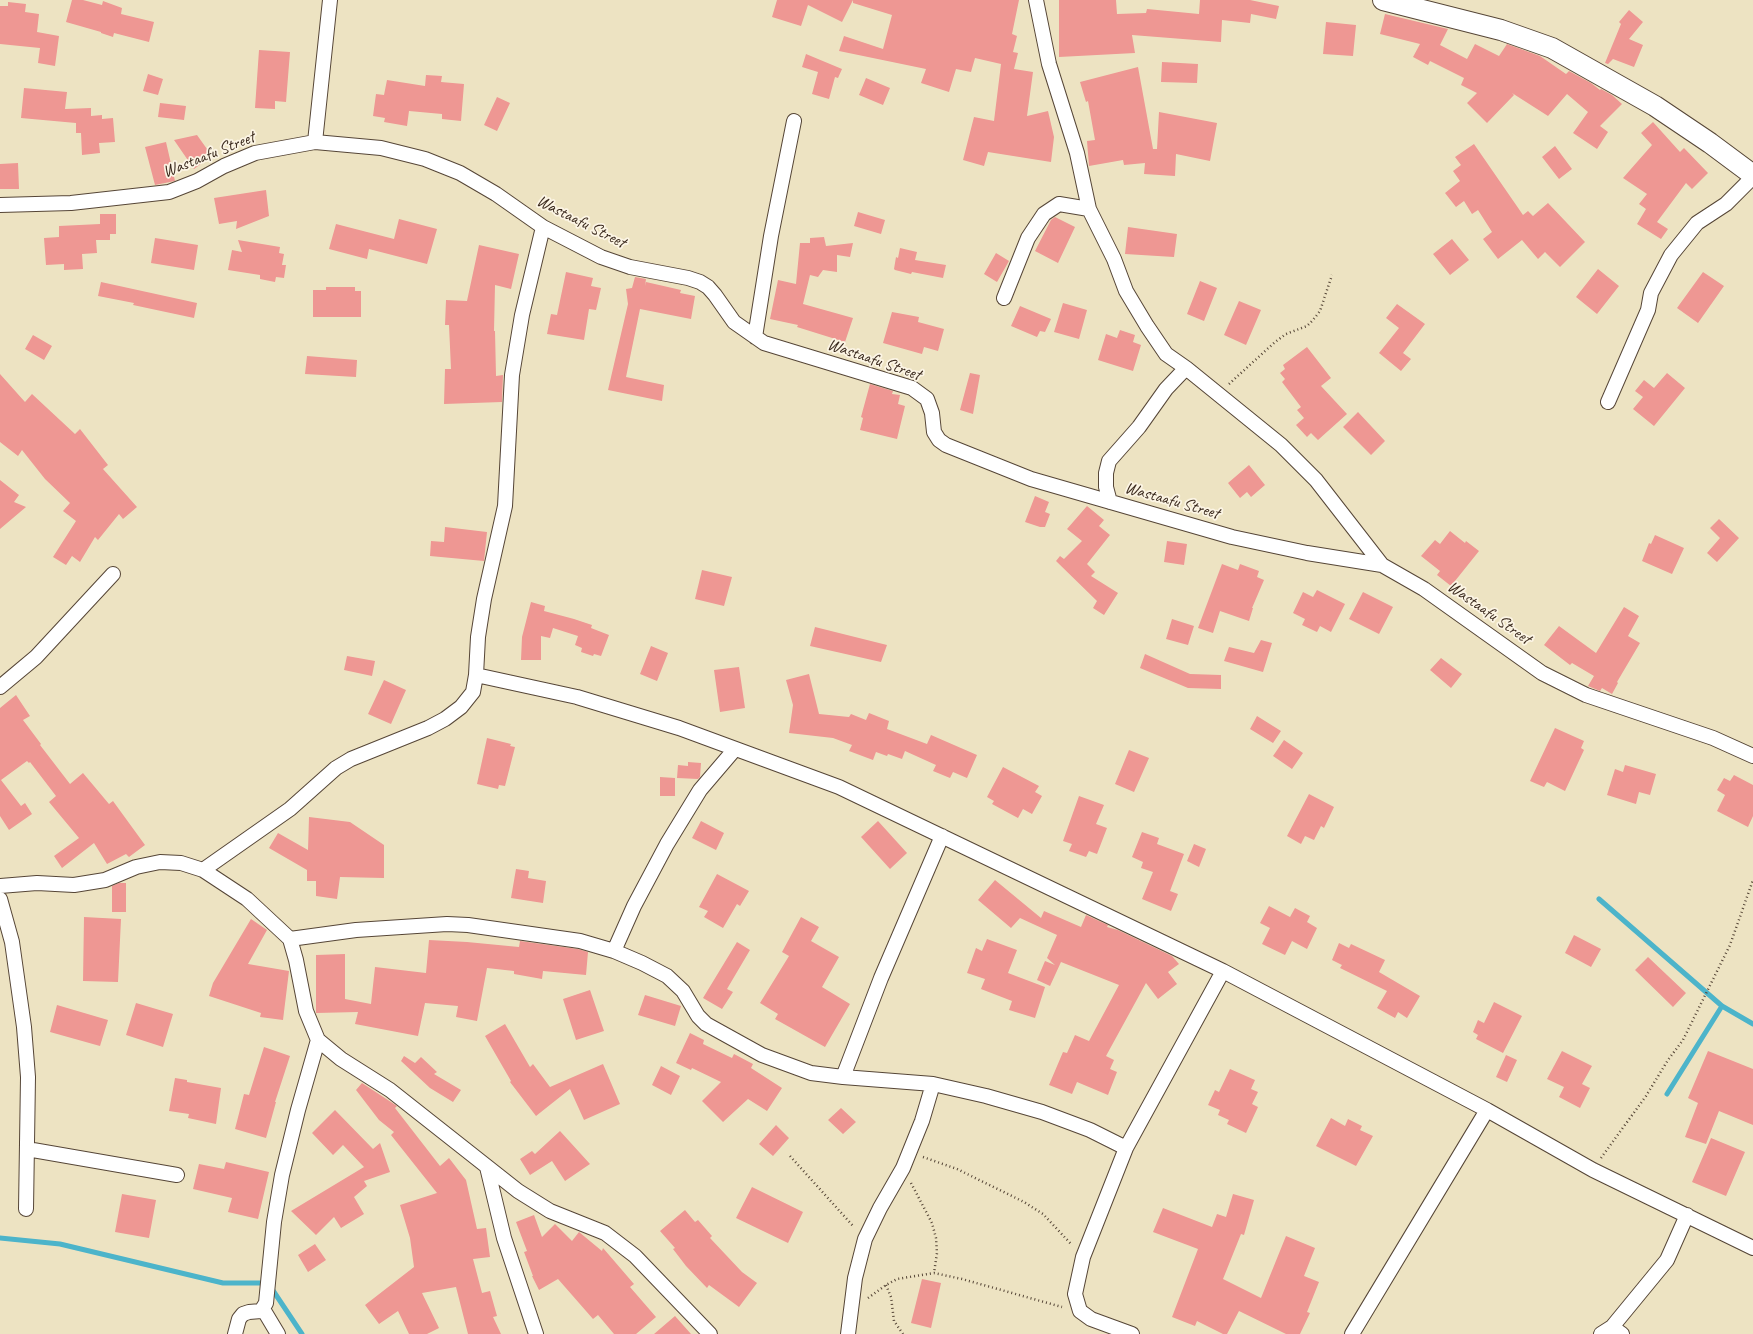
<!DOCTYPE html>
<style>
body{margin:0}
canvas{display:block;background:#ede3c2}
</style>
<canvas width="1753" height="1334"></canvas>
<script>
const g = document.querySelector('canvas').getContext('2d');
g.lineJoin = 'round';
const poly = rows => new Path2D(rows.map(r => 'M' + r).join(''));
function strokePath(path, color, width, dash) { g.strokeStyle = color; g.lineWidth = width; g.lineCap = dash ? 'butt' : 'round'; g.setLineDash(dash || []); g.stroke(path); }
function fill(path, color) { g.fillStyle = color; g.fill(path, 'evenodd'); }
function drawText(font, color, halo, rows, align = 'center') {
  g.font = font + ' Caveat,sans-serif'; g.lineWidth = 3.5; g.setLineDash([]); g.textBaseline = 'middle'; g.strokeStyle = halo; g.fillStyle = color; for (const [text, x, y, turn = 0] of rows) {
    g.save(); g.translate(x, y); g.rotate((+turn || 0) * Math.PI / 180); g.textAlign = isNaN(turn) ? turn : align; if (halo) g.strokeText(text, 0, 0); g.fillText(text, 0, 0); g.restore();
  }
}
const stream = poly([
 [1599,899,1722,1006,1753,1024],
 [1667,1094,1722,1006],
 [0,1238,60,1244,223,1283,268,1283,302,1334]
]);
const building = poly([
 [72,0,83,0,102,5,103,1,122,8,121,14,154,22,149,42,114,33,113,37,101,33,101,32,66,22],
 [777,0,1019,0,1012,34,1017,36,1013,52,1018,53,1014,69,1033,72,1027,116,1048,111,1054,137,1051,162,988,152,984,166,963,160,974,117,994,121,1001,64,975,58,971,72,956,69,949,92,921,83,926,69,839,51,844,36,883,49,892,15,853,3,853,0,842,22,808,5,801,26,772,17],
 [1059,0,1116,0,1117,14,1146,13,1147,9,1199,14,1200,0,1250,0,1279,6,1276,19,1251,14,1250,23,1222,20,1221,42,1132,35,1135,53,1059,57],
 [8,2,26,4,25,12,39,14,37,32,59,36,55,66,38,63,40,48,0,44,0,6,8,6],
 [1629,10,1643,22,1629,39,1643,45,1634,67,1613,59,1608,64,1605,63,1621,24,1619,22],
 [1385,14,1448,29,1440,45,1467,59,1475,44,1499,56,1507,44,1540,56,1566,74,1569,71,1591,83,1600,90,1601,89,1612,95,1622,104,1600,126,1608,132,1597,149,1573,133,1588,112,1567,94,1548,116,1512,93,1514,95,1487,123,1467,103,1477,93,1461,85,1464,78,1430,61,1428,65,1413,57,1420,44,1380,34],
 [1326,22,1356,25,1353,56,1323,54],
 [259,50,290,52,286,102,275,101,275,109,255,108],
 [806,54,842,69,838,78,835,77,829,99,812,94,818,72,802,67],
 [1162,62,1198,64,1197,83,1161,82],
 [1138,67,1153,149,1157,149,1159,112,1217,123,1210,161,1176,154,1175,176,1144,174,1145,163,1124,165,1123,160,1089,166,1087,141,1095,140,1088,101,1086,102,1080,82],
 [148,74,163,79,158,95,143,91],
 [426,75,442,76,441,82,464,84,461,121,442,119,442,114,409,111,407,126,384,122,385,118,373,116,376,94,384,95,387,80,425,86],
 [866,78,890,88,883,105,859,95],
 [24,88,67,92,65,109,91,108,91,116,102,115,102,119,113,118,115,142,99,143,100,153,82,155,81,133,76,133,76,123,21,118],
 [497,97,510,103,497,131,484,125],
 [160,103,186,106,184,120,158,117],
 [1653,122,1680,152,1684,148,1708,173,1692,189,1686,183,1657,222,1668,229,1661,239,1637,224,1646,209,1639,204,1647,194,1623,178,1652,145,1641,133],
 [197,135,212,156,194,169,174,140],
 [166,142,175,181,155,185,145,147],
 [1474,144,1523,215,1528,211,1533,216,1548,203,1585,242,1560,267,1545,252,1538,259,1522,240,1498,259,1483,239,1492,232,1478,210,1472,214,1464,201,1456,207,1445,193,1460,181,1453,171,1461,165,1455,157],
 [1555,146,1572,169,1559,179,1542,157],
 [18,163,19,189,0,189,0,164],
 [266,190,269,216,236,229,237,221,219,224,214,198],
 [858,212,885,220,881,234,854,226],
 [100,214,116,214,116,234,110,234,110,240,96,240,97,253,82,254,83,269,64,270,64,264,46,265,44,238,59,237,59,226,100,224],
 [1055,217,1075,227,1058,263,1035,251,1051,220],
 [399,219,437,229,427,264,369,249,367,259,329,249,336,224,394,239],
 [1128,227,1177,234,1174,257,1125,254],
 [824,237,826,246,853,243,850,257,837,255,837,272,823,270,818,277,810,275,803,304,853,318,845,342,797,327,798,325,770,319,778,280,796,284,800,243,810,243,810,238],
 [155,238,198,245,194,270,151,263],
 [1452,239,1469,260,1450,275,1433,254],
 [238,240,280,247,279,253,284,254,282,265,286,265,284,278,276,277,275,282,260,279,260,275,228,270,232,250,242,252],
 [479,245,519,254,511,289,495,285,494,331,495,331,496,376,503,375,502,402,444,404,445,369,451,369,449,325,445,325,446,300,467,301],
 [900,248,917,252,915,260,946,265,943,278,912,272,911,274,895,270,894,269,896,257,898,258],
 [996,253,1009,261,997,282,984,274],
 [1598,269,1619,286,1597,314,1576,297],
 [566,272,593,278,591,286,601,288,596,310,589,309,584,340,547,334,551,314,557,315],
 [1703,272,1724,286,1698,323,1677,308],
 [635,277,646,279,645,286,646,282,681,290,680,293,695,296,691,319,640,309,626,377,664,385,662,401,608,390,628,304,626,289,632,288],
 [1200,281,1217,288,1204,321,1187,314],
 [101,282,197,303,194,318,133,305,134,303,98,296],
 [326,287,355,287,355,291,361,291,361,317,313,317,313,290,326,290],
 [1239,301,1261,310,1246,345,1224,335],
 [1063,303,1087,310,1079,339,1054,332],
 [1397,304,1425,324,1403,353,1411,359,1401,371,1379,353,1399,328,1386,318],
 [1020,306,1051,319,1045,332,1040,331,1037,337,1011,326],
 [892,312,919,317,918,322,944,329,938,351,924,347,922,354,883,343],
 [1120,330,1135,335,1133,342,1141,345,1133,371,1098,360,1106,334,1117,338],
 [33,335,52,346,44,360,25,349],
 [1307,347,1331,378,1321,386,1347,414,1318,440,1311,433,1307,437,1296,425,1304,418,1297,410,1301,407,1282,382,1285,379,1280,373,1285,369,1283,365],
 [307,356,357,360,356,377,305,374],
 [970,373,980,375,973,414,960,410],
 [1667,373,1685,388,1654,426,1633,409,1643,397,1635,391,1644,380,1654,388],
 [0,374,25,402,32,394,75,434,80,429,108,465,103,469,137,507,123,519,119,514,98,540,95,537,80,562,72,556,66,565,53,557,76,521,63,511,70,503,45,479,22,450,18,456,0,442],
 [870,384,893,391,892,394,900,395,898,404,905,406,897,439,860,430,863,418,861,417],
 [1358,412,1385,441,1371,455,1343,427],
 [1249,465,1265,485,1251,497,1247,492,1240,498,1228,483],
 [0,480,19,495,14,502,26,507,0,529],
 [1035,496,1049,502,1045,512,1050,514,1045,527,1040,527,1025,522],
 [1087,506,1104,520,1099,526,1110,535,1087,564,1095,572,1091,576,1118,593,1104,615,1093,608,1097,601,1056,561,1060,556,1064,559,1082,541,1067,529],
 [1719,519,1739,538,1717,562,1707,553,1720,538,1710,528],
 [445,527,487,532,484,561,430,556,431,541,444,542],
 [1450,531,1465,543,1466,541,1479,551,1451,586,1437,575,1440,571,1421,556,1435,540,1440,544],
 [1655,535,1684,548,1672,574,1642,561,1649,543,1651,544],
 [1167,541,1187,544,1184,565,1164,562],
 [1222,564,1238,570,1240,564,1259,571,1257,577,1264,580,1252,608,1253,608,1249,621,1220,611,1213,633,1198,628],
 [702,570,732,577,724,606,695,599],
 [1317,590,1345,604,1331,632,1320,626,1317,632,1302,625,1305,619,1293,613,1303,592,1313,597],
 [1363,592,1393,607,1379,634,1349,619],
 [531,602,545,606,544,611,574,619,592,625,591,628,609,635,601,656,594,654,593,656,581,652,582,648,575,645,578,636,553,628,550,638,541,636,541,660,521,660,522,637],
 [1624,607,1639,616,1628,636,1640,643,1617,682,1618,683,1612,694,1602,688,1600,691,1588,686,1594,676,1572,663,1570,665,1544,645,1559,626,1596,653],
 [1172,619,1194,626,1188,645,1166,639],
 [815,627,887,645,881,662,810,646],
 [1261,640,1272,643,1263,672,1224,661,1229,647,1254,653],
 [651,646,668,653,657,681,640,674],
 [1145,654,1190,674,1221,675,1221,689,1188,688,1140,668],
 [347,656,375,661,372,676,344,670],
 [1441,658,1462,674,1451,688,1430,670],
 [739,667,745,708,720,712,714,670],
 [809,674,819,714,849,717,851,714,866,720,869,713,889,721,887,729,927,744,931,735,977,755,967,778,953,772,950,778,933,771,936,765,905,751,902,759,888,754,887,756,876,752,873,760,849,751,852,745,833,738,789,733,793,705,786,680],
 [384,680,406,690,391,724,368,714],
 [16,695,30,716,23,720,41,744,40,745,70,784,83,773,109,804,113,801,145,845,129,857,126,854,107,864,94,843,62,868,54,856,79,838,49,802,56,796,30,762,29,763,27,761,1,780,21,806,25,803,32,814,9,830,0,816,0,708],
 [1257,716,1281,731,1273,743,1250,729],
 [1555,728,1584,741,1581,748,1584,750,1565,791,1547,782,1544,787,1530,781],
 [487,738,511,744,510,746,515,747,505,786,499,785,498,789,477,784],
 [1284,740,1303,753,1292,769,1273,756],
 [1129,750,1149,758,1134,792,1115,784],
 [688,762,701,763,700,777,698,779,677,778,678,765,688,766],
 [1625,765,1656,774,1650,795,1639,792,1636,804,1607,795,1615,769,1623,772],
 [1003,767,1039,786,1035,792,1042,796,1032,814,1023,809,1018,818,992,804,994,801,987,797],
 [1734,775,1753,785,1753,816,1748,827,1717,811,1725,795,1717,790,1724,778,1730,781],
 [660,777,675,778,675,796,660,796],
 [1309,794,1334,807,1324,828,1321,826,1314,840,1305,836,1301,844,1287,836],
 [1079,796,1104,805,1096,824,1107,828,1097,854,1089,851,1086,857,1069,851,1072,844,1063,841],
 [309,817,350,822,384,845,384,878,340,877,337,899,316,896,316,881,307,881,307,870,269,848,278,833,308,850],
 [701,821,724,833,716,850,692,838],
 [878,821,907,853,890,869,861,837],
 [1142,832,1159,838,1157,844,1184,854,1170,891,1178,894,1171,911,1142,899,1153,872,1141,868,1143,862,1132,857],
 [1194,844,1206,849,1199,867,1187,861],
 [516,869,529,871,528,878,546,881,543,903,511,898],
 [717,874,749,891,740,906,737,904,723,928,704,917,708,911,699,907],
 [995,880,1041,918,1044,911,1081,927,1086,915,1108,925,1107,927,1118,930,1172,956,1179,964,1168,972,1177,984,1158,999,1146,983,1106,1056,1114,1060,1110,1069,1117,1072,1108,1095,1077,1082,1072,1094,1049,1085,1063,1052,1067,1053,1075,1035,1089,1041,1119,985,1061,962,1050,986,1037,980,1045,961,1055,965,1047,958,1057,935,1020,918,1011,928,978,900],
 [119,883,126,883,126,912,112,912,112,886],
 [1269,906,1290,917,1295,908,1310,916,1307,922,1317,928,1307,949,1292,941,1285,955,1262,944,1270,928,1260,923],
 [84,917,121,919,118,982,83,981],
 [801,917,819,927,811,941,839,957,822,987,850,1004,825,1047,775,1019,778,1014,760,1003,789,956,782,952],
 [251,919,267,930,248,964,289,971,283,1020,260,1017,261,1013,209,996,213,983],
 [1574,935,1601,949,1591,967,1565,953],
 [987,939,1017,950,1008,973,1045,987,1035,1018,1009,1010,1012,1001,981,989,985,979,967,973,976,948,982,951],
 [429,940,467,942,519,947,520,941,578,949,588,952,586,975,543,971,542,979,514,974,514,971,487,968,477,1021,456,1017,458,1006,425,1003,418,1036,355,1024,358,1012,316,1013,316,955,345,954,345,999,371,1004,375,967,426,973],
 [737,942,750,950,727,989,733,992,722,1009,703,998],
 [1339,943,1349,948,1351,944,1385,960,1379,972,1420,996,1407,1018,1398,1012,1395,1018,1377,1008,1387,991,1340,968,1342,965,1332,960],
 [1648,957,1686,993,1673,1007,1635,970],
 [590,990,604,1031,576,1040,563,999],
 [645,995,681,1006,675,1026,638,1015],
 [1494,1002,1522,1016,1503,1053,1476,1039,1478,1035,1473,1032,1478,1020,1484,1023],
 [136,1003,173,1014,163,1047,126,1035],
 [57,1005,108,1020,100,1046,50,1032],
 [505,1024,530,1067,533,1064,550,1087,603,1064,620,1104,584,1120,570,1089,536,1116,510,1082,511,1081,485,1036],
 [690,1033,704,1040,703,1044,732,1058,734,1054,753,1064,751,1068,782,1088,767,1111,748,1099,723,1122,702,1101,721,1082,692,1068,691,1070,676,1063],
 [264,1047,290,1056,275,1102,276,1102,266,1138,235,1129,244,1094,249,1095],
 [1562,1051,1592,1066,1582,1084,1590,1088,1580,1108,1559,1097,1564,1087,1547,1079],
 [1708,1051,1753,1069,1753,1125,1719,1111,1706,1144,1685,1137,1698,1103,1688,1098],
 [1506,1055,1517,1060,1507,1082,1496,1077],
 [404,1056,415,1063,421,1057,437,1072,434,1074,461,1090,453,1102,430,1088,401,1061],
 [661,1066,680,1076,671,1095,652,1085],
 [1230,1069,1255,1080,1251,1089,1258,1092,1252,1104,1258,1107,1246,1133,1227,1124,1229,1120,1218,1115,1220,1110,1208,1105,1215,1090,1219,1092],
 [175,1078,187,1080,187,1082,221,1088,216,1124,188,1118,189,1114,169,1111],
 [362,1083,397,1106,395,1108,440,1166,449,1158,466,1180,477,1229,486,1228,490,1257,473,1259,482,1293,490,1291,497,1316,493,1317,501,1334,468,1334,456,1287,422,1293,439,1328,427,1334,409,1334,398,1311,379,1324,365,1305,414,1267,410,1238,400,1205,437,1193,391,1135,394,1132,379,1120,356,1090],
 [841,1108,856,1122,843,1134,828,1120],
 [335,1110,373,1149,380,1143,390,1172,364,1181,367,1186,354,1197,364,1214,341,1228,334,1217,316,1235,291,1211,364,1167,343,1145,333,1155,312,1133],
 [1331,1118,1345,1126,1348,1119,1362,1126,1360,1130,1373,1136,1356,1166,1316,1146],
 [776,1125,789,1138,773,1156,759,1144],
 [560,1131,590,1164,565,1181,552,1161,530,1175,520,1159,532,1151,535,1154],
 [1711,1138,1745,1152,1726,1196,1692,1182],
 [226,1162,269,1172,258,1219,228,1212,232,1198,193,1189,199,1164,224,1169],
 [752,1187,803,1212,788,1243,736,1218],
 [122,1194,156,1200,149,1238,115,1232],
 [1233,1194,1254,1200,1244,1235,1241,1234,1223,1279,1261,1298,1286,1236,1315,1248,1304,1276,1319,1282,1307,1312,1310,1313,1300,1334,1286,1334,1239,1311,1227,1334,1223,1334,1197,1321,1195,1326,1172,1317,1198,1249,1153,1232,1163,1208,1212,1227,1217,1214,1226,1217],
 [685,1210,695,1222,698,1220,712,1236,710,1238,742,1272,757,1283,739,1307,709,1285,707,1288,686,1266,673,1249,675,1248,660,1231],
 [534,1215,542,1237,555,1224,572,1241,579,1232,602,1251,603,1248,634,1284,630,1287,656,1317,636,1334,614,1334,598,1315,593,1319,558,1279,539,1290,532,1276,533,1276,524,1252,527,1251,516,1222],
 [315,1244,326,1260,308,1272,298,1255],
 [922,1279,941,1283,931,1328,911,1323],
 [675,1316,691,1334,654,1334]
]);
const path = poly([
 [1229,384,1275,342,1286,334,1307,326,1313,320,1320,311,1332,275],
 [790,1156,854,1227],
 [923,1157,957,1169,1024,1202,1043,1214,1072,1245],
 [1601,1158,1646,1096,1668,1060,1683,1040,1730,945,1753,880],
 [911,1183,932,1223,936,1238,937,1253,934,1273],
 [886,1285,891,1297,894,1321,903,1334],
 [868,1298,886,1285,897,1279,934,1273,962,1279,1062,1307]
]);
const street = poly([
 [1036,0,1049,64,1077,153,1089,209,1114,259,1126,291,1147,326,1166,354,1186,368,1281,445,1316,480,1382,565],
 [315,142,330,0],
 [0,205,71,203,169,192,197,181,224,166,255,153,315,142,381,148,425,159,460,173,496,194,543,227,601,257,630,267,688,278,700,282,708,287,715,295,734,322,764,343,912,388,927,399,932,413,934,432,939,440,946,445,1031,479,1232,537,1307,553,1382,565,1424,589,1542,673,1586,695,1713,738,1753,756],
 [1004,298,1028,238,1044,214,1059,204,1089,209],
 [755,337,771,236,794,121],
 [1608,402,1648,310,1651,293,1671,255,1697,223,1726,204,1753,177],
 [1110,502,1106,487,1106,473,1109,461,1139,427,1166,389,1186,368],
 [476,675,577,697,679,728,839,787,1223,971,1487,1110,1593,1170,1753,1248],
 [0,687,36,657,113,574],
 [203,870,290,809,336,768,351,759,428,728,445,719,461,707,473,692,476,675,478,637,484,599,505,506,512,375,522,315,543,227],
 [0,886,37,883,74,885,105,880,136,867,160,862,181,863,203,870,247,899,290,939,296,960,306,1011,318,1040,341,1059,390,1090,518,1191,550,1211,605,1233,635,1256,710,1334],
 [0,899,12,942,24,1027,28,1077,26,1209],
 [290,939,356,930,447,924,468,925,580,941,614,951,642,963,667,976,683,991,698,1016,706,1024,762,1055,811,1073,843,1077,933,1084,986,1096,1042,1112,1090,1130,1126,1148],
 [614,951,634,906,667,844,700,790,735,749],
 [843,1077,881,978,942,836],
 [27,1149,177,1175],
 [487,1167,504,1238,536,1334],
 [263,1309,278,1334],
 [1612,1327,1622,1334],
 [235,1334,239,1319,243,1314,249,1312,261,1311,266,1303,274,1222,282,1175,298,1110,318,1040],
 [848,1334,855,1278,865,1239,880,1208,903,1168,922,1121,933,1084],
 [1132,1334,1091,1319,1080,1311,1075,1294,1083,1257,1126,1148,1223,971],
 [1352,1334,1487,1110],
 [1601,1334,1612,1327,1667,1260,1687,1215]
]);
const secondary = poly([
 [1383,0,1501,30,1552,48,1655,106,1710,143,1753,175]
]);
const streetNames = [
 ["Wastaafu Street",209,155,-22],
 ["Wastaafu Street",581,222,27],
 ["Wastaafu Street",874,360,19],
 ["Wastaafu Street",1172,501,16],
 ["Wastaafu Street",1489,613,35]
];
strokePath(stream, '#4cb4ca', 5);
fill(building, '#ee9793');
strokePath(street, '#564637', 16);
strokePath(secondary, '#564637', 22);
strokePath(path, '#564637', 2.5, [1, 3]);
strokePath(street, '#fff', 14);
strokePath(secondary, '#fff', 20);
drawText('17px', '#3b2a1e', '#fcf5e5', streetNames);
</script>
